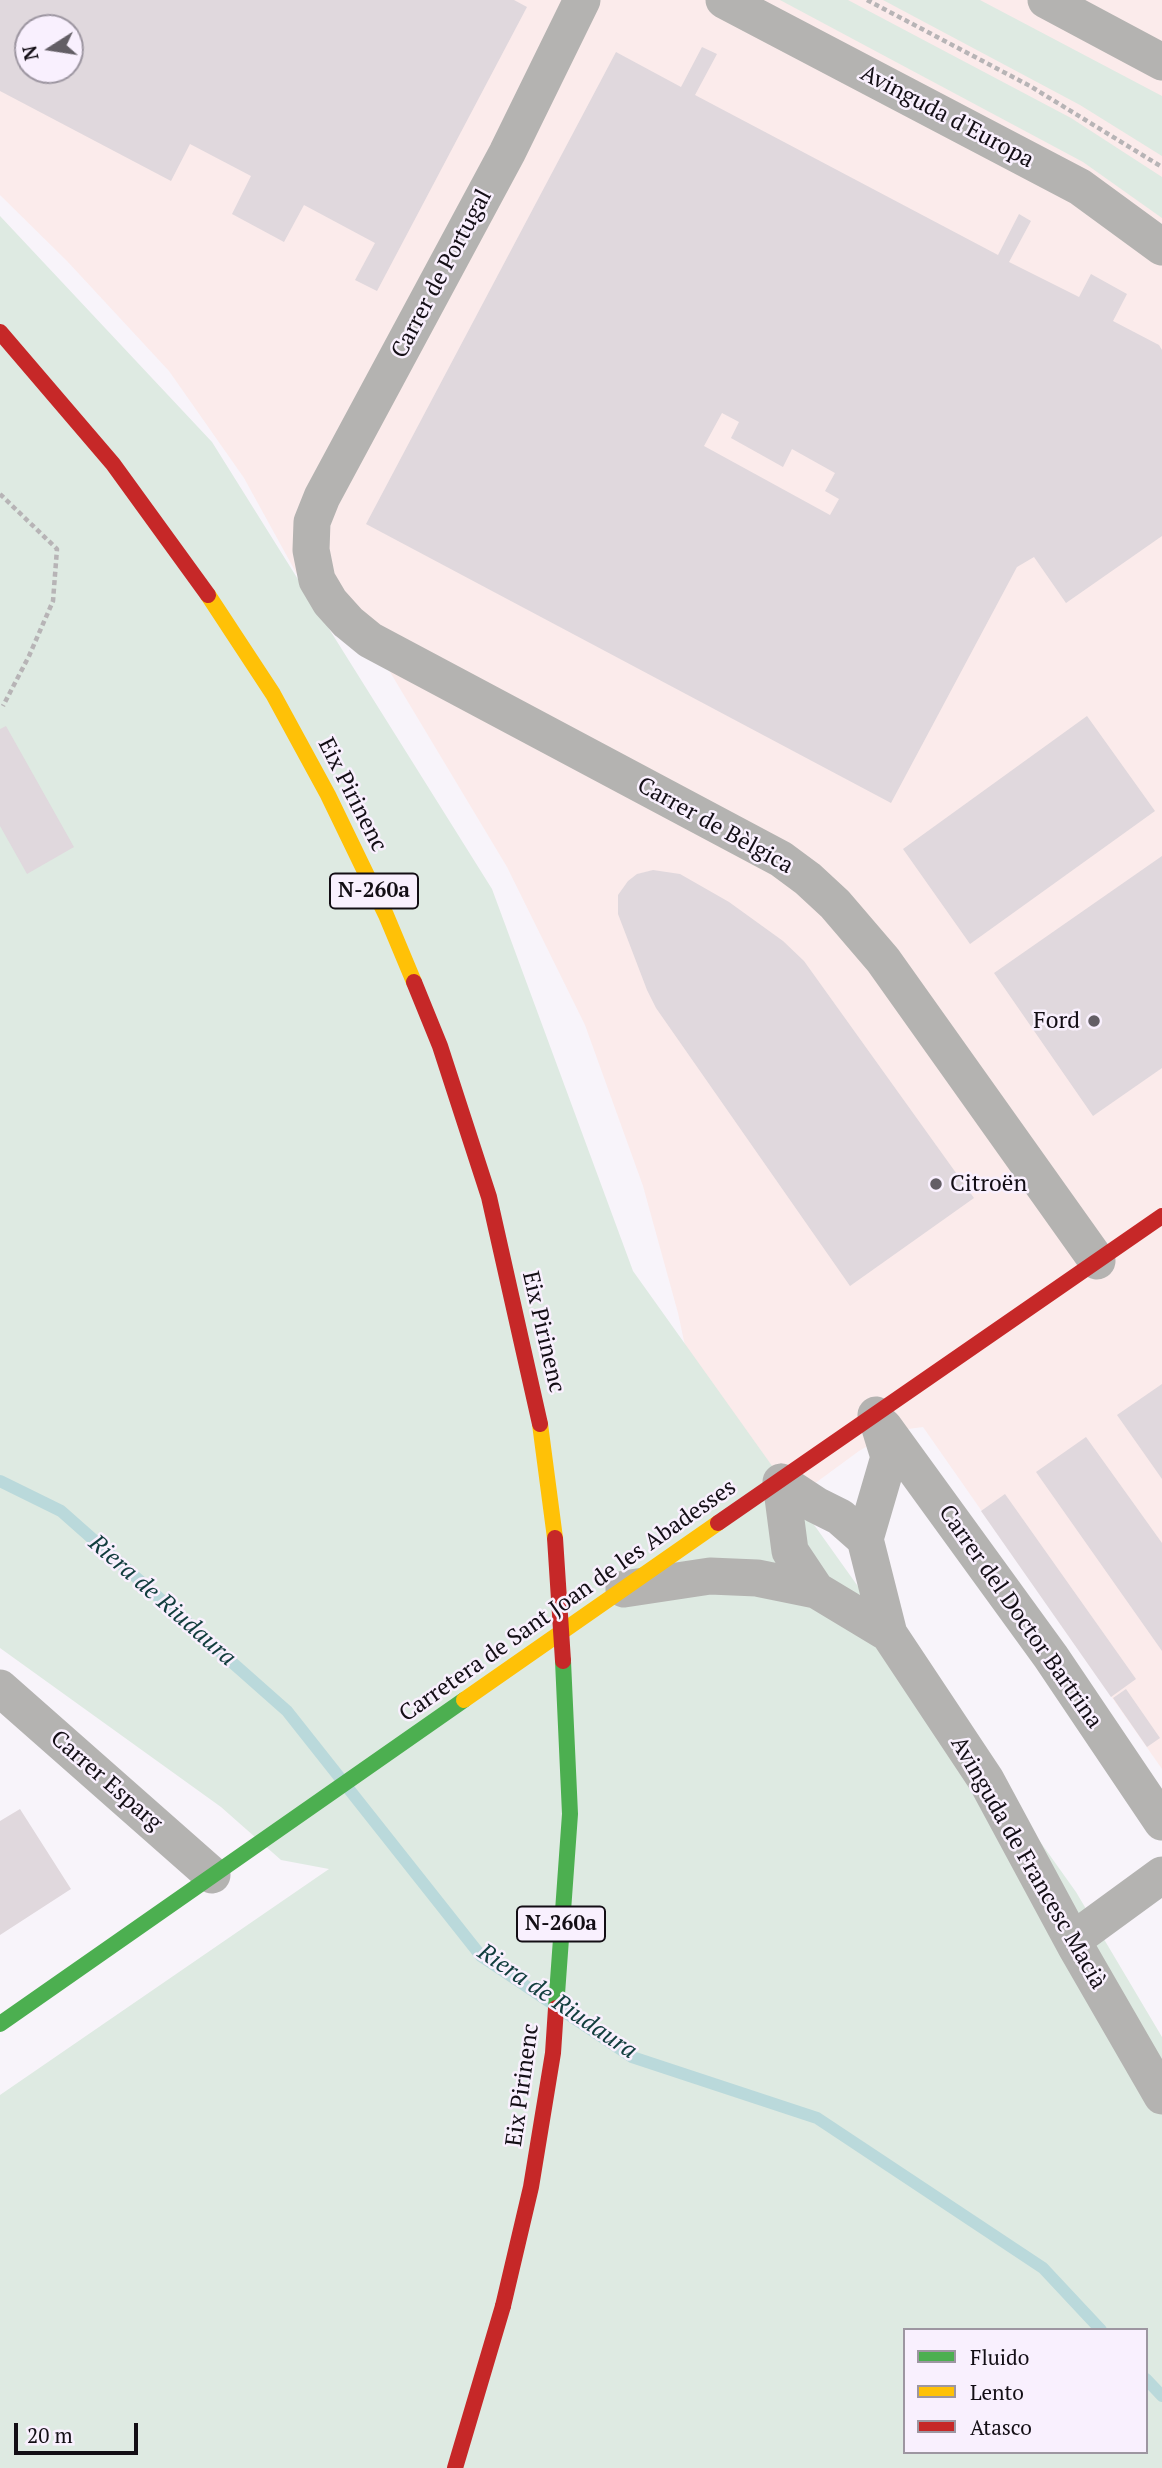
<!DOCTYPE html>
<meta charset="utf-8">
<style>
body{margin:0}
#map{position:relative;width:1162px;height:2468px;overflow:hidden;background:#f8f4fa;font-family:"PT Serif",serif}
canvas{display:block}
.legend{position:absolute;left:903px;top:2328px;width:245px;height:126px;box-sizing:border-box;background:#f9f0fe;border:2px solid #9d96a1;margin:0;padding:9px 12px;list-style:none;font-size:21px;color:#130e15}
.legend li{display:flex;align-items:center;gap:14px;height:35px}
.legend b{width:35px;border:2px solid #9d96a1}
.north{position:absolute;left:14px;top:14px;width:70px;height:70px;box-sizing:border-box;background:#f9f0fe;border:2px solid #9d96a1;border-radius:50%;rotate:258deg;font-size:19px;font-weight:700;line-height:28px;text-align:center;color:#130e15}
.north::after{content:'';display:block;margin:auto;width:24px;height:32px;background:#635e65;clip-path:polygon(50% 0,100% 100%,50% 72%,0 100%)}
.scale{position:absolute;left:14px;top:2423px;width:124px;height:32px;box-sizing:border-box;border:4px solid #130e15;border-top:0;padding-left:9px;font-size:21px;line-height:24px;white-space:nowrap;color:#130e15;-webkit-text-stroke:5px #f9f0fe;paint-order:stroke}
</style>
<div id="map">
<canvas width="1162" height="2468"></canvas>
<ul class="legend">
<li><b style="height:9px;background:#4caf50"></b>Fluido</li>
<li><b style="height:9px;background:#ffc107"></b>Lento</li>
<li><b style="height:9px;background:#c62828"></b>Atasco</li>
</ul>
<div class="north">N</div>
<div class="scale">20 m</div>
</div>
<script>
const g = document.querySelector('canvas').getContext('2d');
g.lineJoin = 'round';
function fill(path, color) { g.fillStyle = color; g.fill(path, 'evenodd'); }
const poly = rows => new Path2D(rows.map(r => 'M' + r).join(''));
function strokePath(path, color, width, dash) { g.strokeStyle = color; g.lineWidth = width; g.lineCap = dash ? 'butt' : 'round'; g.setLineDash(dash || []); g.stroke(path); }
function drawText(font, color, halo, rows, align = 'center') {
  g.font = font + ' "PT Serif",serif'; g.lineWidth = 5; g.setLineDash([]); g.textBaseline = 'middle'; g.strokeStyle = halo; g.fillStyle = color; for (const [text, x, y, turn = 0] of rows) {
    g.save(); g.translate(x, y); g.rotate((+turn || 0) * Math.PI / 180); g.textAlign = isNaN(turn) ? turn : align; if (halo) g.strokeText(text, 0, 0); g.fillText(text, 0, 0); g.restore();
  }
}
const industrial = poly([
 [0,0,1162,0,1162,1769,923,1427,893,1431,859,1451,720,1553,700,1416,678,1313,643,1186,585,1025,507,867,387,667,299,578,244,478,169,371,67,261,0,195],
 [28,28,70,28,70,70,28,70]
]);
const green = poly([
 [780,0,848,0,1071,118,1162,177,1162,218,1083,162],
 [883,0,980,0,1162,96,1162,156,1080,105],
 [0,216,212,442,492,889,633,1271,1076,1892,1162,2037,1162,2468,0,2468,0,2095,329,1869,281,1860,221,1807,0,1648],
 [905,2330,1146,2330,1146,2452,905,2452]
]);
const stream = poly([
 [0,1481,61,1511,287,1711,481,1956,632,2057,817,2118,1043,2268,1101,2330],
 [1146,2379,1162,2396]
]);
const building = poly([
 [0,0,514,0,527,7,377,291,355,280,375,243,304,205,284,242,232,214,251,176,190,144,171,181,0,91],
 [28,28,70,28,70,70,28,70],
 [702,47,717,54,695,95,998,255,1019,214,1031,221,1009,262,1079,297,1091,274,1127,294,1113,321,1159,345,1162,350,1162,536,1066,603,1034,557,1017,567,891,803,366,524,616,52,681,87],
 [722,413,739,422,731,438,783,467,792,449,835,473,825,491,839,499,830,515,704,446],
 [1087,716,1155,811,970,944,903,849],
 [6,726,74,847,27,874,0,826,0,729],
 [1162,856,1162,1068,1093,1116,994,973],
 [653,870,680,874,729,902,783,941,804,961,974,1198,850,1286,656,1008,647,990,618,914,618,895,628,881,637,874],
 [1162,1384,1162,1479,1117,1415],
 [1086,1437,1162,1543,1162,1651,1036,1472],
 [1005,1494,1136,1679,1111,1697,981,1511],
 [1126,1689,1160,1738,1147,1747,1113,1698],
 [20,1809,71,1889,0,1935,0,1821]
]);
const path = poly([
 [867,0,1030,86,1162,167],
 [0,494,57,549,53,601,29,656,3,706]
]);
const street = poly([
 [582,0,507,153,322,497,312,522,311,550,317,580,330,602,348,622,370,640,781,859,808,879,835,904,883,960,1097,1261],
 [724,0,1080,187,1162,247],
 [1046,0,1162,62],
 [876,1415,889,1457,865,1539,889,1634,986,1780,1076,1947,1162,2096],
 [884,1427,1051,1657,1162,1822],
 [781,1482,790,1551,816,1590],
 [781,1482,816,1505,840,1517,865,1539],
 [624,1589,710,1576,757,1578,816,1590,889,1634],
 [0,1688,212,1875],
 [1073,1940,1162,1875]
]);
const fast = poly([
 [0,2024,464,1700]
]);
const slow = poly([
 [208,595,273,694,328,795,386,915,414,982],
 [540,1424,555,1538],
 [464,1700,718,1523]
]);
const jam = poly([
 [0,332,113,464,208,595],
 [414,982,440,1046,489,1197,540,1424],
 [718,1523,1162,1216],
 [455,2468,503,2306]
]);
const fastBridge = poly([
 [556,2008,570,1814,563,1661]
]);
const jamBridge = poly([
 [555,1538,563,1661],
 [503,2306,531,2187,553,2053,556,2008]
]);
const markers = [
 [1094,1021,7,"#635e65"],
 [936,1184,7,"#635e65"]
];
const shields = [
 [374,891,88],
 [561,1924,88]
];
const shieldNames = [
 ["N-260a",374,891],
 ["N-260a",561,1924]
];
const streetNames = [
 ["Avinguda d'Europa",947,117,28],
 ["Carrer de Portugal",442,274,-62],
 ["Eix Pirinenc",352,795,63],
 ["Carrer de Bèlgica",715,826,29],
 ["Eix Pirinenc",543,1332,77],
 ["Carretera de Sant Joan de les Abadesses",568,1601,-35],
 ["Carrer del Doctor Bartrina",1020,1617,55],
 ["Carrer Esparg",106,1781,41],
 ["Avinguda de Francesc Macià",1028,1863,60],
 ["Eix Pirinenc",523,2085,-82]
];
const poiNames = [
 ["Ford",1080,1021],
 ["Citroën",950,1184,"left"]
];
const waterNames = [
 ["Riera de Riudaura",162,1601,41],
 ["Riera de Riudaura",557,2002,34]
];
fill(industrial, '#fbebeb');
fill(green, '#deeae2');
strokePath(stream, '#bad9db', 12);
fill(building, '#e0d8dd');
strokePath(path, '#b7b4b6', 4.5, [5, 3.5]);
strokePath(street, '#b4b3b1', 37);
strokePath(fast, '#4caf50', 16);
strokePath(slow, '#ffc107', 16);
strokePath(jam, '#c62828', 16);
strokePath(fastBridge, '#4caf50', 16);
strokePath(jamBridge, '#c62828', 16);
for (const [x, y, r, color] of markers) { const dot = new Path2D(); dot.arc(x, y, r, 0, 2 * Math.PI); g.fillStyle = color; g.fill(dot); strokePath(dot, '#f9f0fe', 2.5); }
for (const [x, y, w] of shields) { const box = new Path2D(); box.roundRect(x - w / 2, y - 17.5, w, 35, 5); g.fillStyle = '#f9f0fe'; g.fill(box); strokePath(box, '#130e15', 2); }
drawText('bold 21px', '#130e15', null, shieldNames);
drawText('23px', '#130e15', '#f9f0fe', streetNames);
drawText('23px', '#130e15', '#f9f0fe', poiNames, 'right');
drawText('italic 24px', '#113d3d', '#f9f0fe', waterNames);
</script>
